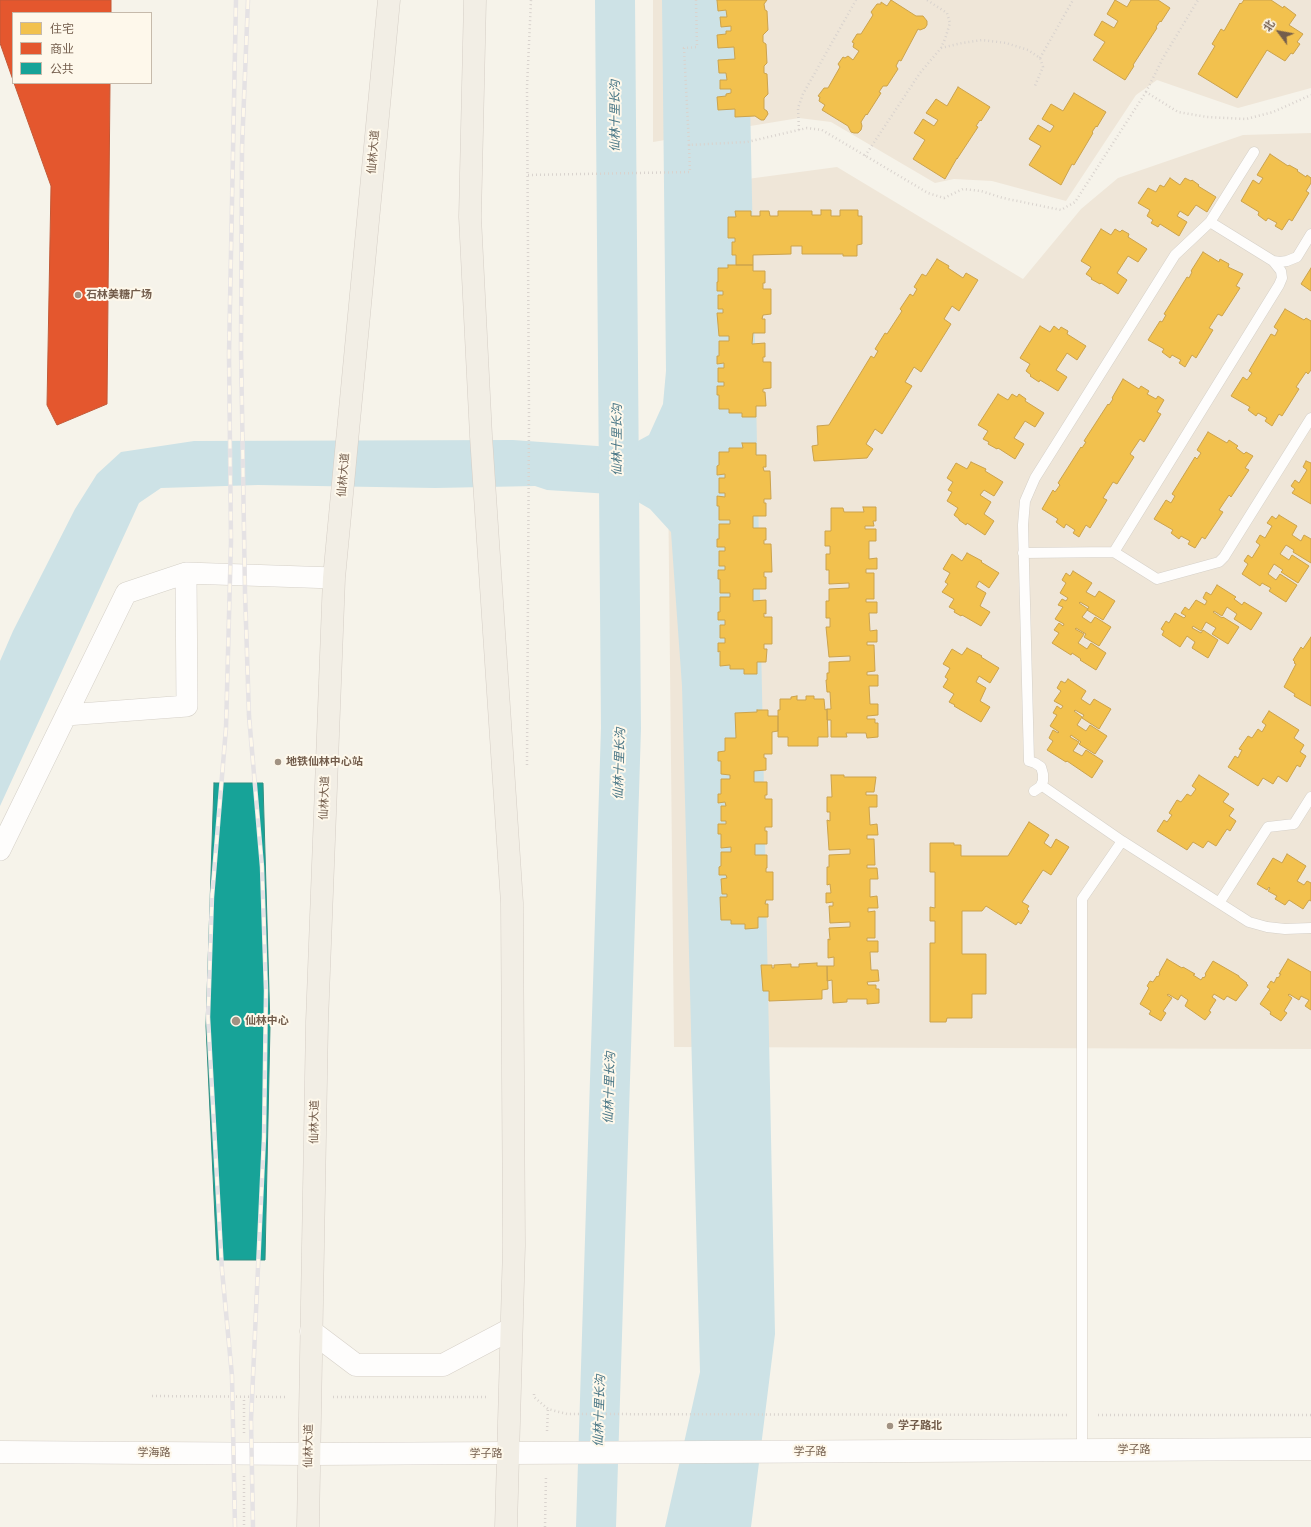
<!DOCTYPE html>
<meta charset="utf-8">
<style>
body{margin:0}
#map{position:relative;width:1311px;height:1527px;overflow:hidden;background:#f6f3ea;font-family:"DM Sans","Noto Sans SC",sans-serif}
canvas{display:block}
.legend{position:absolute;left:12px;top:12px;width:140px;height:72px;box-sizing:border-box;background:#fef8eb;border:1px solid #c6baab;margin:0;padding:5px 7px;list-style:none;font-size:12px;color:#735d4c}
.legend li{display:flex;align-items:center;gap:8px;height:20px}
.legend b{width:20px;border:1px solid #c6baab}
.north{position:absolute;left:1259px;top:12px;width:40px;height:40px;-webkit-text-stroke:3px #fef8eb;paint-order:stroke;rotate:302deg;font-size:11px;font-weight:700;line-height:16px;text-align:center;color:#735d4c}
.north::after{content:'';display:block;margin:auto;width:14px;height:18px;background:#735d4c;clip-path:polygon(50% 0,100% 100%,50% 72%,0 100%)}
</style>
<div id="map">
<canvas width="1311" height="1527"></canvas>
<ul class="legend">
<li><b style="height:11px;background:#f2c14e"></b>住宅</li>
<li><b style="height:11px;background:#e4572e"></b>商业</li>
<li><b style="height:11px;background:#17a398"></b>公共</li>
</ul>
<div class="north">北</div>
</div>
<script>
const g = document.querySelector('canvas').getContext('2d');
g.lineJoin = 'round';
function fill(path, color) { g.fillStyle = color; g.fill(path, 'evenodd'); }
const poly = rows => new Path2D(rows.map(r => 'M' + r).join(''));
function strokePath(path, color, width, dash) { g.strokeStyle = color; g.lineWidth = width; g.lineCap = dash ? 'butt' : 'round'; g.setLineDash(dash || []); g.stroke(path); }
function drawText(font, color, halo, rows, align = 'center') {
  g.font = font + ' "DM Sans","Noto Sans SC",sans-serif'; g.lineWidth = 4; g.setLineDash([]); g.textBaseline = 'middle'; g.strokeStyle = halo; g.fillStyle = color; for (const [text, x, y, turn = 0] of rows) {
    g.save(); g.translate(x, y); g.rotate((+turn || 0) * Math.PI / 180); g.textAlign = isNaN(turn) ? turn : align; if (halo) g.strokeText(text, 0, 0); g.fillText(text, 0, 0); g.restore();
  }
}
const residential = poly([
 [653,0,1311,0,1311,88,1238,108,1157,80,1136,95,1066,201,992,181,954,179,935,183,831,122,799,118,653,142],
 [1311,133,1311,1049,674,1047,665,190,837,167,1023,279,1081,209,1118,178,1243,135]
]);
const water = poly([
 [662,0,748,0,775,1334,751,1527,665,1527,700,1372,682,686,671,532,650,509,626,495,547,490,535,486,435,488,258,485,161,488,139,503,0,806,0,661,13,631,75,509,97,474,121,452,194,441,513,440,625,448,649,435,663,404,666,371]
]);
const homes = poly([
 [717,0,767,0,764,4,765,10,767,11,768,30,763,35,763,42,766,44,767,63,764,66,764,73,767,74,768,94,764,98,764,109,767,111,768,114,764,120,761,120,755,116,735,117,735,109,718,110,717,97,726,96,726,94,731,93,731,89,720,89,720,80,727,80,726,73,719,73,718,60,735,59,734,47,718,48,717,35,726,34,726,31,731,31,731,26,721,27,720,17,727,17,726,10,718,11,717,0],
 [891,0,916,16,923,16,927,21,927,25,925,28,920,30,918,29,901,61,899,60,896,66,898,69,887,86,883,86,879,92,881,93,867,115,866,114,861,122,862,126,861,130,858,133,854,133,851,132,848,126,822,110,825,105,819,101,820,97,818,96,824,88,828,88,840,67,838,64,843,57,845,58,848,56,853,60,859,51,853,47,854,43,852,42,857,34,861,34,873,15,871,12,877,4,881,4,881,2,887,6,891,0],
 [1115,0,1127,7,1131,0,1158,0,1170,8,1161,22,1160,21,1156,27,1157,28,1133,65,1134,66,1125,80,1093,60,1105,42,1094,35,1102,21,1114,28,1118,21,1107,14,1115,0],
 [1244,0,1271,0,1283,8,1284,6,1296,15,1289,25,1303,34,1297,42,1300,44,1293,54,1291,53,1285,61,1267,50,1237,98,1198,74,1215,46,1212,44,1221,29,1224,31,1240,3,1241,4,1244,0],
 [958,87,990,107,981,121,980,120,976,126,978,127,957,159,957,158,945,179,913,159,925,140,914,133,923,119,934,126,938,120,926,113,936,99,947,106,958,87],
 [1074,93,1106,112,1097,127,1096,126,1092,132,1093,133,1074,165,1072,164,1061,185,1029,165,1041,146,1029,139,1038,125,1050,132,1054,126,1042,119,1051,104,1063,111,1074,93],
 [1270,154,1288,166,1289,165,1298,170,1297,171,1306,177,1307,175,1311,178,1311,183,1306,191,1309,193,1292,221,1289,219,1282,230,1275,226,1277,223,1268,218,1266,221,1258,215,1259,212,1241,201,1253,180,1259,184,1263,178,1257,175,1270,154],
 [1170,178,1180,185,1185,178,1191,181,1192,180,1199,185,1198,186,1216,197,1207,212,1196,205,1188,216,1180,211,1177,216,1187,222,1179,236,1160,224,1158,227,1151,223,1153,220,1147,216,1150,210,1138,203,1148,188,1156,192,1160,185,1164,187,1170,178],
 [821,210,831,210,831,216,840,216,840,210,858,210,858,216,862,216,862,244,857,245,857,256,843,256,843,254,802,254,802,246,791,246,791,254,753,255,753,265,736,265,736,255,732,255,732,242,735,242,735,238,728,238,728,217,736,217,735,211,751,211,751,216,760,216,760,211,769,211,770,216,778,216,778,211,812,211,812,215,821,215,821,210],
 [1101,229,1111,235,1115,229,1120,232,1122,230,1129,234,1128,237,1147,249,1138,262,1128,256,1117,273,1127,280,1118,294,1101,283,1100,284,1091,279,1092,278,1086,274,1091,267,1081,261,1101,229],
 [1203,252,1219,262,1220,259,1229,264,1228,267,1243,274,1236,286,1240,288,1222,316,1218,314,1209,328,1213,330,1196,358,1192,355,1185,367,1179,363,1181,360,1172,355,1170,358,1162,352,1164,349,1148,340,1160,321,1162,322,1166,315,1164,314,1187,277,1189,278,1192,272,1191,271,1203,252],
 [937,259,949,266,948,268,963,278,966,273,978,280,959,311,952,306,944,319,951,324,921,372,914,367,905,382,912,386,882,434,875,429,866,444,873,449,867,458,814,461,812,446,818,445,817,426,829,425,871,356,874,358,878,351,875,349,885,333,887,334,902,311,900,309,910,294,913,296,917,289,914,287,922,274,926,276,937,259],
 [728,265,753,265,753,271,765,271,765,283,763,283,763,289,771,289,771,314,763,315,762,319,765,319,765,333,753,333,752,344,765,343,765,357,763,357,763,362,771,362,771,388,763,389,763,392,765,392,766,406,756,406,756,417,742,417,742,413,729,413,729,409,719,409,719,395,717,395,717,386,724,386,724,382,718,382,718,368,724,368,724,363,717,364,717,356,719,356,719,341,729,341,729,336,719,336,717,313,723,313,723,309,718,309,718,295,723,295,723,291,717,291,717,282,718,282,718,268,728,268,728,265],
 [1311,268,1311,291,1301,284,1311,268],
 [1285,309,1304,320,1306,318,1311,321,1311,370,1308,374,1306,372,1296,387,1299,389,1282,416,1279,414,1272,426,1265,421,1267,418,1258,413,1256,416,1248,410,1250,407,1231,396,1243,377,1247,380,1252,373,1249,371,1271,334,1275,336,1278,330,1274,327,1285,309],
 [1040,326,1050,332,1054,326,1059,330,1061,327,1068,331,1067,334,1086,346,1077,360,1067,353,1056,370,1067,377,1058,391,1040,380,1039,382,1030,376,1031,375,1026,371,1030,364,1020,358,1040,326],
 [1123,379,1139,389,1141,386,1149,391,1147,394,1156,399,1158,396,1164,400,1157,412,1161,414,1144,442,1140,439,1130,454,1134,457,1117,484,1113,482,1103,498,1107,500,1090,528,1086,525,1079,537,1073,533,1075,530,1066,524,1064,528,1056,522,1058,519,1042,509,1053,490,1055,492,1060,485,1058,483,1081,447,1082,448,1086,442,1084,441,1108,404,1109,405,1113,399,1112,398,1123,379],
 [998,394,1008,400,1012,394,1017,397,1019,394,1026,399,1025,401,1044,413,1035,427,1025,421,1014,438,1024,444,1015,459,998,448,997,449,988,444,989,442,983,439,988,431,978,425,998,394],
 [1208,432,1227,443,1229,440,1238,446,1236,448,1244,454,1246,452,1253,456,1245,468,1249,470,1231,497,1229,495,1219,510,1223,512,1205,539,1202,537,1195,548,1188,544,1190,541,1181,536,1179,539,1171,533,1173,530,1154,519,1166,500,1171,503,1175,496,1172,494,1195,457,1197,459,1201,453,1197,450,1208,432],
 [742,443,756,443,756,455,766,455,766,467,763,467,764,471,770,471,771,499,764,499,764,503,766,503,766,516,753,516,753,528,766,528,766,540,764,540,764,544,771,544,772,572,764,572,764,577,766,577,766,589,753,589,753,601,766,600,766,614,764,613,764,617,772,617,772,644,764,644,764,649,767,649,766,662,757,662,757,674,744,674,744,669,730,669,730,665,720,666,720,651,718,652,718,643,725,643,725,638,720,638,720,625,725,625,725,620,718,620,718,612,720,612,720,597,730,597,730,593,720,593,720,579,718,579,718,570,725,570,725,566,719,566,719,551,725,551,725,547,717,547,717,539,719,539,719,524,730,524,730,520,719,520,719,506,717,506,717,496,725,497,725,493,719,493,719,478,725,478,725,474,717,475,717,466,719,465,719,452,729,452,729,448,743,448,742,443],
 [1306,461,1311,463,1311,504,1292,493,1295,489,1291,486,1295,480,1299,483,1307,470,1303,467,1306,461],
 [971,462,986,469,985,471,1003,482,994,496,984,490,980,495,991,502,984,514,994,521,985,535,967,523,966,525,959,520,959,519,954,515,958,508,947,501,952,492,948,490,953,482,947,478,956,463,967,469,971,462],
 [863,507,876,507,876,521,873,521,874,526,865,526,865,529,876,529,876,541,869,541,869,559,877,558,877,569,866,569,866,573,874,573,874,599,866,599,866,602,877,602,877,613,869,613,870,631,877,630,877,642,867,642,867,645,874,645,875,671,867,672,867,675,878,675,878,686,869,686,870,704,878,704,878,715,867,716,867,719,875,719,875,723,878,723,878,737,867,738,866,733,846,733,847,737,831,737,831,720,827,720,827,709,831,709,830,692,827,692,826,680,827,680,827,673,829,673,829,662,850,661,850,656,829,657,826,627,830,627,830,618,826,618,826,601,829,601,829,589,849,588,849,583,829,584,829,570,826,570,826,554,830,554,830,546,825,546,825,531,831,531,831,508,843,508,844,512,864,512,863,507],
 [1279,515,1297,526,1292,535,1301,541,1304,535,1311,539,1311,563,1293,552,1294,550,1286,545,1280,554,1289,560,1292,555,1309,566,1298,583,1281,572,1283,570,1274,564,1268,574,1276,580,1280,574,1297,585,1286,602,1269,591,1271,588,1262,583,1260,586,1242,574,1248,564,1244,561,1248,555,1252,558,1260,545,1256,542,1260,535,1265,538,1272,526,1267,523,1272,516,1276,519,1279,515],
 [967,553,982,561,981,562,999,573,989,588,979,581,976,587,986,593,980,606,990,612,981,626,962,615,961,616,954,612,955,610,949,607,954,599,942,592,948,584,945,582,950,573,943,569,952,554,962,561,967,553],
 [1073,571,1092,583,1086,592,1095,597,1099,591,1115,601,1103,620,1087,610,1089,607,1080,602,1079,603,1088,609,1082,617,1091,623,1095,617,1111,627,1099,646,1084,637,1086,634,1076,628,1075,629,1084,634,1078,643,1087,649,1091,643,1106,653,1096,670,1080,660,1081,659,1072,653,1071,655,1052,643,1059,633,1054,630,1059,623,1063,626,1064,624,1055,619,1063,607,1058,605,1062,599,1066,601,1068,598,1060,593,1066,583,1062,580,1066,573,1070,576,1073,571],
 [1217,585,1236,597,1234,599,1242,605,1244,602,1262,613,1251,630,1234,619,1237,614,1227,607,1222,616,1214,611,1213,612,1222,618,1223,617,1239,627,1228,644,1212,634,1216,628,1206,622,1201,631,1193,626,1192,628,1201,633,1203,630,1218,640,1208,658,1192,648,1195,642,1187,636,1180,647,1162,635,1164,631,1161,629,1166,621,1169,623,1175,613,1184,618,1186,616,1181,613,1185,607,1189,610,1196,600,1205,605,1207,601,1203,598,1206,592,1211,595,1217,585],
 [1311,637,1311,706,1294,696,1295,694,1284,687,1296,664,1294,663,1295,662,1293,660,1301,647,1303,649,1311,637],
 [967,648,982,656,981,657,999,668,990,683,979,676,976,682,986,688,980,701,990,707,981,722,954,706,955,705,949,702,954,694,943,687,948,679,945,677,950,668,943,664,952,649,962,655,967,648],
 [1068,679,1086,691,1081,699,1090,705,1094,699,1111,709,1099,729,1082,718,1084,715,1075,710,1074,711,1082,717,1077,725,1086,731,1090,725,1107,736,1095,754,1079,744,1081,742,1071,735,1070,737,1079,742,1073,751,1082,756,1086,750,1103,761,1092,778,1067,761,1066,762,1047,750,1053,741,1049,738,1053,730,1058,733,1059,732,1050,726,1057,715,1053,713,1057,706,1061,709,1063,706,1054,701,1061,691,1057,688,1061,681,1065,683,1068,679],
 [797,696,797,700,806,700,806,696,814,696,814,699,824,699,825,710,827,709,828,737,818,737,818,746,788,746,788,737,778,737,778,710,780,710,780,699,791,699,791,697,797,696],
 [757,710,768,710,768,716,778,716,778,731,772,732,772,754,764,754,764,758,766,758,766,770,754,771,754,782,767,782,767,795,765,795,765,799,772,799,772,827,765,827,765,831,767,831,767,844,755,844,755,855,767,855,767,868,766,868,766,872,773,872,773,900,766,900,765,904,768,904,768,917,758,917,758,928,745,929,745,924,731,924,731,920,721,920,720,897,727,897,727,894,722,894,721,879,727,878,726,875,719,875,719,867,721,866,721,852,731,852,731,847,721,848,721,834,718,834,718,824,726,824,726,821,721,821,721,806,726,806,725,802,718,803,718,794,721,794,721,779,730,779,730,775,721,774,721,761,718,761,718,752,725,751,725,738,736,738,735,713,757,712,757,710],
 [1269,711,1299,730,1294,738,1304,745,1300,752,1306,756,1300,767,1297,765,1287,782,1278,776,1273,784,1263,778,1258,786,1228,767,1235,756,1238,758,1242,750,1239,749,1248,736,1252,738,1258,729,1262,732,1266,725,1262,722,1269,711],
 [831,775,844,775,844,777,876,777,874,792,866,792,866,795,877,795,877,807,869,807,870,825,877,824,878,835,867,835,867,839,874,839,875,865,867,865,867,868,877,868,878,879,870,879,870,897,877,896,878,908,868,908,868,912,875,911,875,938,867,938,867,941,878,941,878,952,870,952,871,970,878,970,879,981,867,982,868,985,876,985,876,989,879,989,879,1003,867,1004,867,999,847,999,847,1002,833,1003,832,980,827,981,827,966,834,966,834,957,828,958,828,939,830,940,829,928,850,927,850,922,830,923,829,906,833,906,833,902,826,903,826,893,831,893,830,884,827,885,827,867,829,867,829,855,850,854,850,849,829,850,827,820,830,821,830,812,827,812,827,797,832,797,831,775],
 [1199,775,1229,794,1223,802,1234,809,1229,816,1236,821,1230,831,1227,829,1216,846,1208,841,1203,848,1193,842,1187,850,1157,831,1164,820,1167,822,1172,815,1169,813,1177,800,1181,802,1187,794,1191,796,1196,789,1192,786,1199,775],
 [1029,822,1049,835,1044,843,1051,848,1056,839,1069,847,1051,875,1043,870,1022,902,1029,906,1027,909,1029,911,1021,924,1018,922,1016,925,986,906,982,911,962,911,962,954,986,954,986,994,972,994,972,1018,947,1018,946,1022,930,1022,930,943,935,943,935,921,930,921,930,907,935,908,935,872,930,872,930,843,954,843,954,845,961,845,961,856,1008,856,1029,822],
 [1287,854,1306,866,1297,881,1304,885,1307,881,1311,883,1311,901,1309,900,1303,909,1289,900,1285,905,1275,899,1277,896,1268,891,1270,888,1269,887,1267,890,1257,884,1273,858,1282,863,1287,854],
 [1167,959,1182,968,1183,967,1195,974,1193,975,1201,980,1203,977,1204,978,1206,975,1205,974,1213,961,1239,976,1239,977,1247,983,1246,984,1248,985,1236,1001,1227,996,1224,1000,1214,994,1212,997,1216,1000,1209,1011,1211,1012,1205,1020,1185,1006,1188,1000,1181,995,1178,1000,1168,994,1167,995,1172,998,1163,1011,1166,1013,1161,1021,1149,1014,1151,1011,1140,1004,1149,988,1147,986,1150,981,1153,982,1157,976,1158,977,1160,974,1159,973,1167,959],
 [1288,959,1311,972,1311,1010,1305,1006,1309,1000,1301,996,1299,1000,1289,994,1288,995,1292,998,1284,1011,1287,1013,1281,1021,1270,1014,1271,1012,1260,1004,1270,989,1267,987,1271,981,1274,983,1277,977,1278,978,1281,974,1279,974,1288,959],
 [817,963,817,966,827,966,828,989,822,990,822,999,769,1001,769,991,763,991,761,965,772,965,772,968,774,968,774,965,791,964,791,967,799,967,799,964,817,963]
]);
const shops = poly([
 [0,0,111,0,111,13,13,13,13,80,0,43,0,0],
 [14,83,110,83,107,404,57,425,47,405,51,186,14,83]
]);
const public = poly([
 [214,783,263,783,270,1026,265,1260,217,1260,206,1026,214,783]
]);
const river = poly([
 [596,1527,621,728,615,0]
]);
const path = poly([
 [696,0,697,47,684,48,689,145,747,142,807,128,822,130,928,193,944,198,963,189,981,191,1003,198,1061,210,1075,202,1146,92,1178,112,1207,117,1246,119,1273,112,1311,95],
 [941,48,962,43,982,40,1006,43,1028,50,1040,58,1043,67,1034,88],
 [1040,58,1073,0],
 [1146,92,1163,58,1198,0],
 [799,130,798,108,803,94,856,0],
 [865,156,920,73,941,48,945,39,950,23,947,13,927,0],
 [528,175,690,172,689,145],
 [527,765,529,419,527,87,531,0],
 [534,1394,534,1397,548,1409,567,1414,1067,1415],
 [152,1396,288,1397],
 [333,1397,488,1397],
 [1098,1415,1311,1415],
 [547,1431,548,1409],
 [244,1433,244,1397],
 [244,1476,244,1527],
 [545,1527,546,1476]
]);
const service = poly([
 [1273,261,1280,262,1287,261,1297,257,1311,234],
 [1114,552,1157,579,1219,562,1224,557,1311,418],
 [1023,553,1114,552,1279,285,1282,278,1281,271,1273,261,1210,222],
 [1041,785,1122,841,1082,899,1082,1450],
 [1034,791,1040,787,1043,781,1043,774,1041,767,1035,763,1029,761,1023,525,1025,501,1035,478,1175,255,1210,222,1254,152],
 [1122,841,1249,922,1267,927,1285,929,1311,928],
 [1219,903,1268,827,1294,824,1311,797]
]);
const minor = poly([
 [66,715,187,706,186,573],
 [0,850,126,593,186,573,334,578]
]);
const secondary = poly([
 [311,1331,356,1365,443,1365,511,1329],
 [0,1452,309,1454,1311,1449]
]);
const primary = poly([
 [475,0,470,217,481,436,512,903,514,1246,506,1527],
 [308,1527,317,1022,334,578,389,0]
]);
const rail = poly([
 [248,0,242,148,241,348,245,592,249,716,262,867,266,991,264,1137,251,1420,253,1527],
 [235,1527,232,1376,222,1270,208,1017,212,897,226,728,231,541,229,354,236,0]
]);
const markers = [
 [78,295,4,"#a19283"],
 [278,762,4,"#a19283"],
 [236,1021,5,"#a19283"],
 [890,1426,4,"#a19283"]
];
const streetNames = [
 ["仙林大道",374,152,-85],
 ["仙林大道",344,475,-85],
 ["仙林大道",325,798,-88],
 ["仙林大道",315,1122,-89],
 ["仙林大道",309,1446,-89],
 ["学子路",1134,1450],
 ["学子路",810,1452],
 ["学海路",154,1453],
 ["学子路",486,1454]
];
const poiNames = [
 ["石林美糖广场",86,295],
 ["地铁仙林中心站",286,762],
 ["仙林中心",245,1021],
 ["学子路北",898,1426]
];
const waterNames = [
 ["仙林十里长沟",616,116,-90],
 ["仙林十里长沟",618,440,-90],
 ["仙林十里长沟",620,764,-88],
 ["仙林十里长沟",610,1088,-88],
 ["仙林十里长沟",600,1411,-88]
];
fill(residential, '#efe6d8');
fill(water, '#cde2e6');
fill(homes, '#f2c14e');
strokePath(homes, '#cca34d', 1);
fill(shops, '#e4572e');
strokePath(shops, '#c25937', 1);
fill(public, '#17a398');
strokePath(public, '#338e81', 1);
strokePath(river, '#cde2e6', 40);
strokePath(service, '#d5d0c8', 11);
strokePath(minor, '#d5d0c8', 22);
strokePath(secondary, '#d6d0c8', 23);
strokePath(primary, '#d5cec6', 23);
strokePath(path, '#d9d3ce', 2.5, [1, 3]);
strokePath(service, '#fefdfc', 10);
strokePath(minor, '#fefdfc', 21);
strokePath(secondary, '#fefdfc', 22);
strokePath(primary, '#f2eee5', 22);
strokePath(rail, '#e5e2e4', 4.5);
strokePath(rail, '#fef8eb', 3, [9]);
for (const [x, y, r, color] of markers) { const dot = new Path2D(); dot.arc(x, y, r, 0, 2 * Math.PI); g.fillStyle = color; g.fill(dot); strokePath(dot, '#fef8eb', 1.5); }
drawText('11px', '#735d4c', '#fef8eb', streetNames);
drawText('bold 11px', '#735d4c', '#fef8eb', poiNames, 'left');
drawText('italic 12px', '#477585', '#fef8eb', waterNames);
</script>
